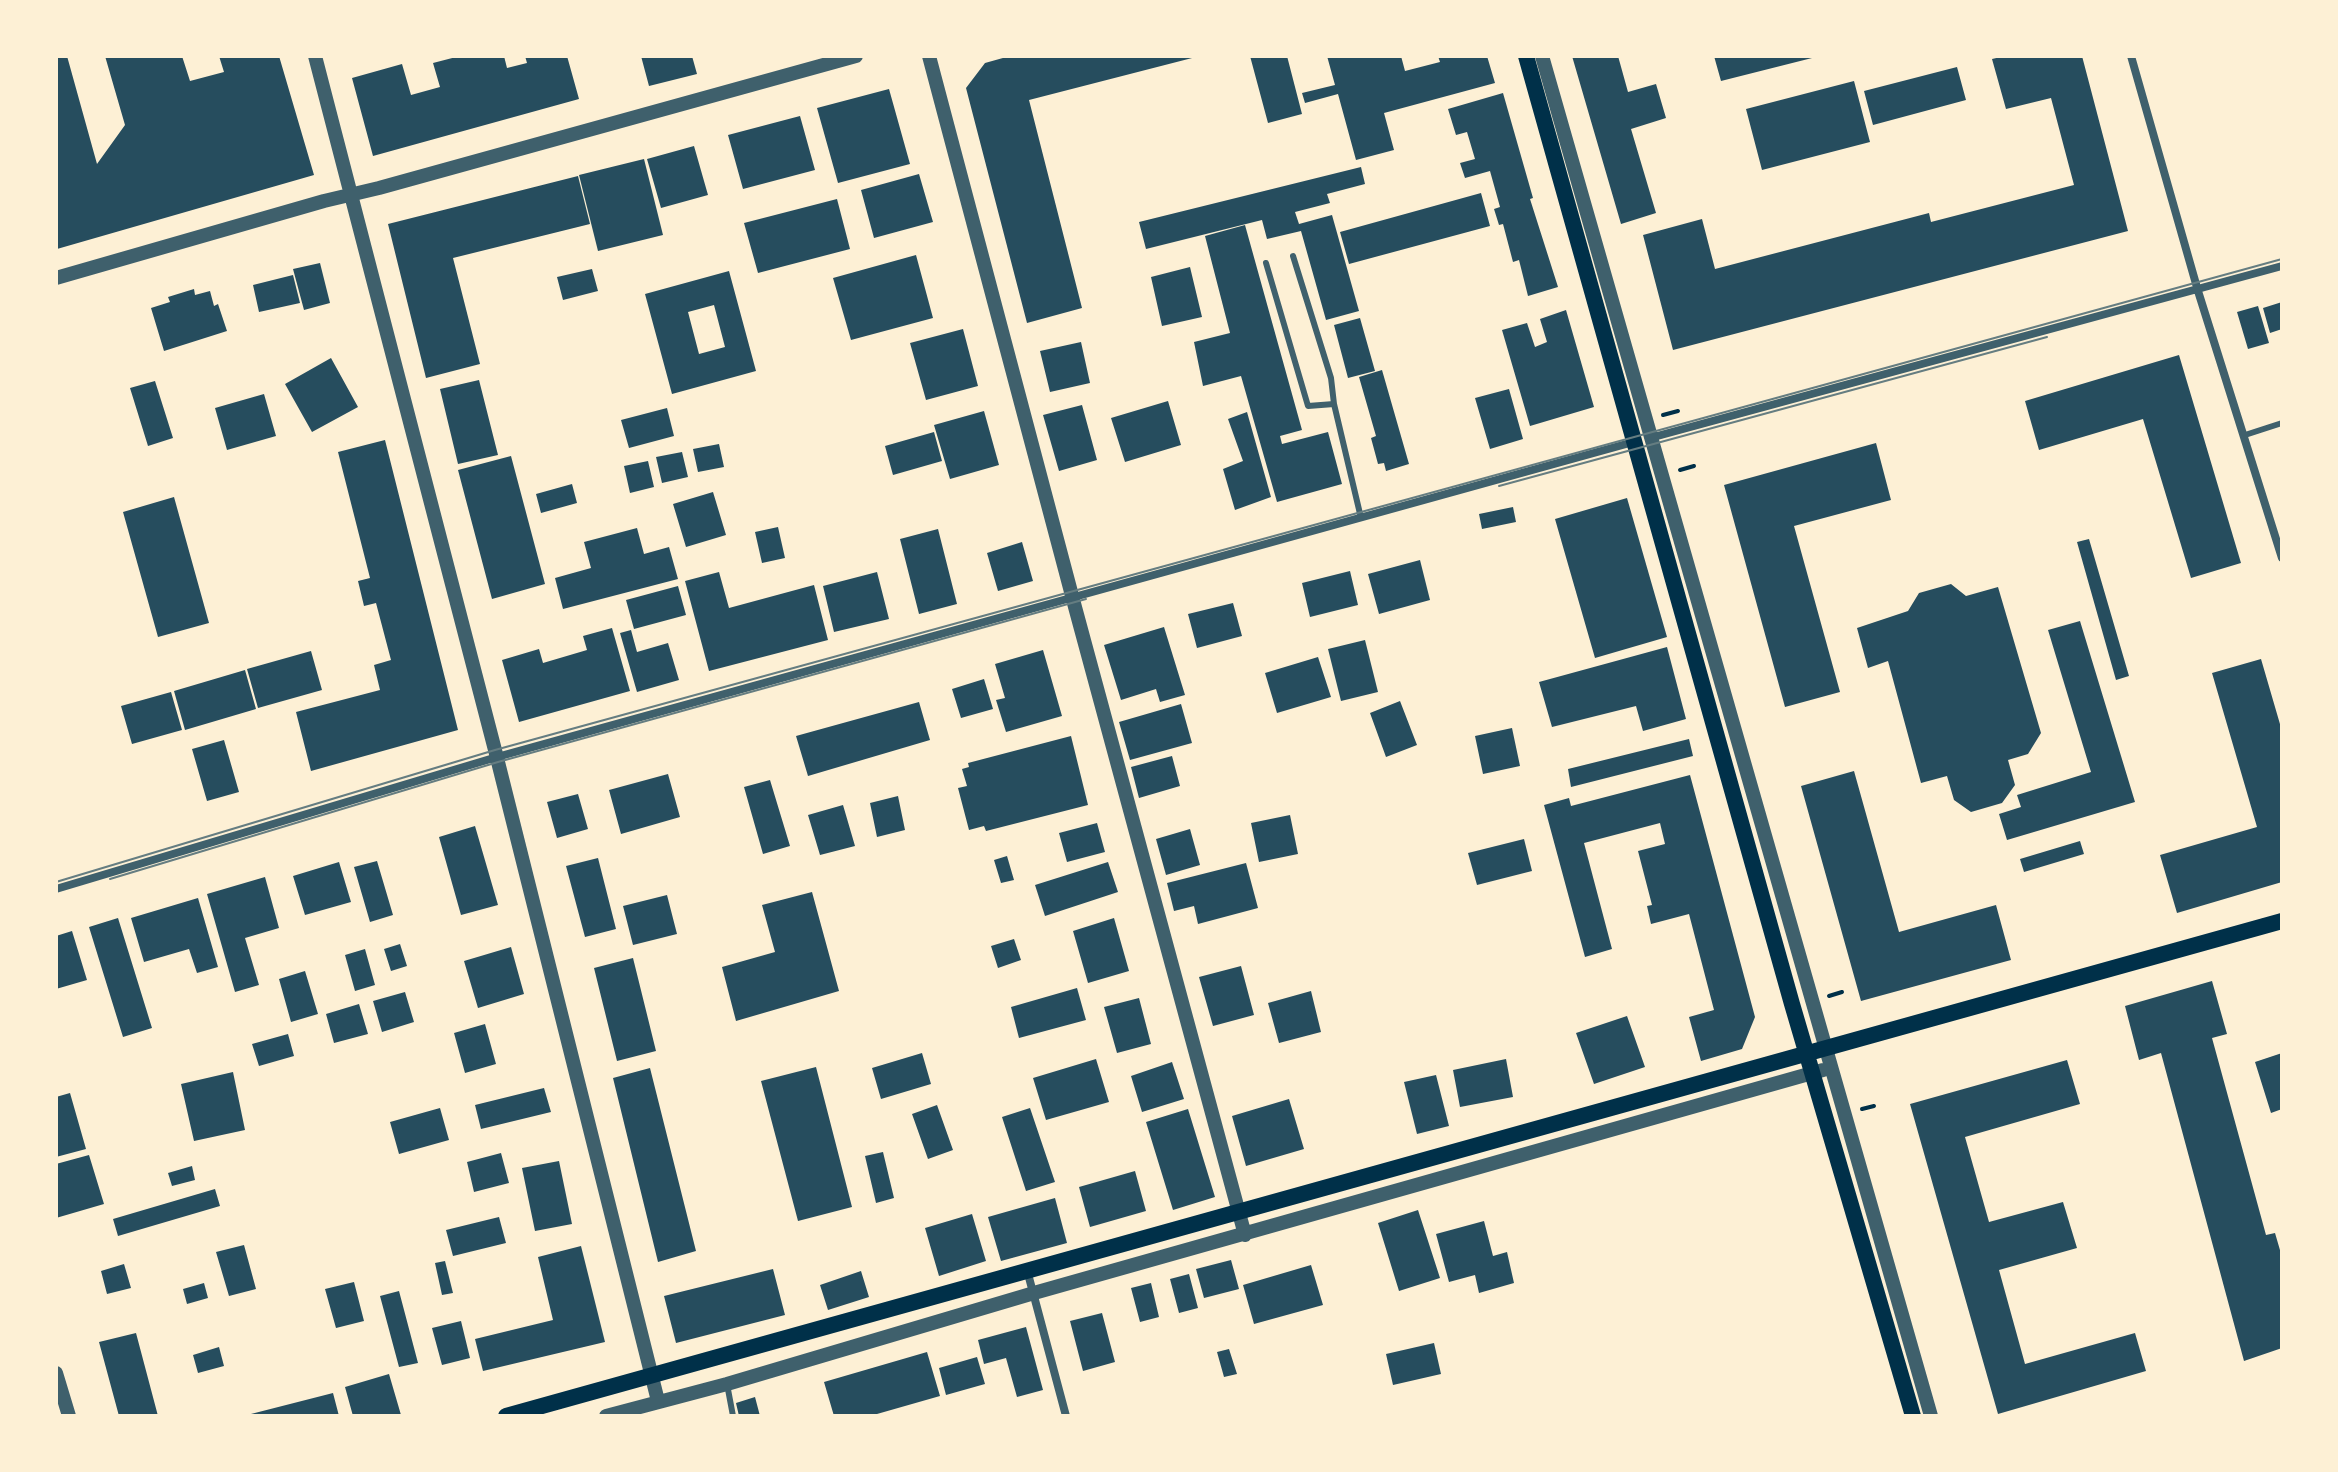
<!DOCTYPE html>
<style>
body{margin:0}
#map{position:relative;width:2338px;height:1472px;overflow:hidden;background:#fdf0d5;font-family:Merriweather,serif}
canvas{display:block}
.frame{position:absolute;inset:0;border:58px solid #fdf0d5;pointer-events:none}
</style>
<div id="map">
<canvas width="2338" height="1472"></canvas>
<div class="frame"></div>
</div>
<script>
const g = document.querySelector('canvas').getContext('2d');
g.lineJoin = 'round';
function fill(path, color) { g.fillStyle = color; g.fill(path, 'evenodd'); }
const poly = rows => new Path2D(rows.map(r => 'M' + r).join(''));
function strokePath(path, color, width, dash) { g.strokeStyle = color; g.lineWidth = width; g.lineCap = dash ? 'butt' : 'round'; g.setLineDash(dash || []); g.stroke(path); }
const building = poly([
 [56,56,67,56,97,164,125,125,105,56,182,56,190,81,224,72,219,56,279,56,314,175,57,249],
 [460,56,504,56,507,68,527,63,525,56,567,56,579,99,373,156,352,78,402,64,411,95,440,87,433,63],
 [641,56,692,56,697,74,649,86],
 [1010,56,1196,57,1029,100,1082,308,1027,323,966,88,985,63],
 [1250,56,1287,56,1302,114,1268,123],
 [1327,56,1401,56,1405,71,1440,62,1438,56,1487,56,1495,83,1384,113,1394,150,1356,160,1338,94,1305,103,1302,93,1335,85],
 [1572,56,1618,56,1628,92,1656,84,1666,118,1631,129,1656,213,1621,224],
 [1714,56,1815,56,1816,57,1721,81],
 [2005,56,2082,56,2128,231,1673,350,1643,235,1702,219,1715,269,1929,213,1931,222,2074,185,2051,98,2006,109,1992,59],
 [1957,67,1966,100,1873,125,1864,91],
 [1854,81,1870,142,1762,170,1746,109],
 [889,89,910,164,838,183,817,108],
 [1503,93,1533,198,1530,199,1558,287,1528,296,1519,260,1513,262,1503,224,1499,225,1494,209,1500,207,1490,171,1465,178,1460,163,1475,159,1467,132,1456,135,1448,109],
 [800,116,815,170,743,189,728,135],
 [694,146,708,195,661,208,647,159],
 [644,159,663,235,598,251,579,175],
 [1361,167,1365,184,1327,194,1330,203,1295,212,1299,224,1332,215,1359,311,1326,320,1301,231,1267,239,1262,220,1146,249,1139,222],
 [919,174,933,222,874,238,861,190],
 [578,176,590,224,453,258,480,364,426,378,388,224],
 [1481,193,1490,226,1349,264,1340,232],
 [837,199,850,249,758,273,744,223],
 [1245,225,1302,430,1280,436,1282,444,1328,432,1342,484,1277,502,1241,376,1203,386,1194,342,1230,333,1205,236],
 [916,255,933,318,851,340,833,278],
 [320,263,330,303,304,310,293,269],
 [1190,267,1202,317,1162,326,1151,277],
 [592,269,598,291,563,300,557,277],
 [729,271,756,371,672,394,645,294],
 [714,305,725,347,699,354,688,312],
 [293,275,300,303,259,312,253,285],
 [194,289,195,295,210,291,214,306,218,304,227,331,164,351,151,308,170,302,168,297],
 [2282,302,2282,329,2270,333,2263,308],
 [2258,306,2269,343,2248,349,2237,312],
 [1566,310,1594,407,1530,426,1502,330,1527,323,1535,347,1547,342,1540,319],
 [1360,318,1375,371,1348,378,1334,325],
 [963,329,978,386,926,400,910,343],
 [1081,342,1090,383,1050,392,1040,351],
 [2179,355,2241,563,2191,578,2143,419,2039,450,2025,401],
 [331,358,358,407,312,432,285,384],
 [1382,370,1409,464,1386,471,1384,463,1378,464,1371,438,1376,436,1359,377],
 [479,380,498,455,458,464,440,389],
 [155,381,173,438,148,446,130,388],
 [1509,389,1523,439,1490,449,1475,398],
 [264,394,276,436,227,450,215,408],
 [1168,401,1181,445,1125,462,1111,418],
 [1082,405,1097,460,1059,471,1043,415],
 [667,408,674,436,629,448,621,420],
 [984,411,999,465,950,479,934,425],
 [1247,412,1271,497,1235,510,1223,469,1243,461,1228,419],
 [934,432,942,461,893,475,885,446],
 [385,440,458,730,311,771,296,712,380,690,374,665,391,660,376,603,364,606,358,581,370,578,338,452],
 [1876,443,1891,500,1794,526,1840,692,1785,707,1724,485],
 [719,444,724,467,698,472,693,449],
 [682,452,688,477,662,483,656,457],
 [511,456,545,584,492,599,458,470],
 [648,461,654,487,630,493,624,466],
 [572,484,577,503,541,513,536,494],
 [713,492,726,535,686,547,673,504],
 [174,497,209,623,158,637,123,512],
 [1627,498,1667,637,1595,658,1555,519],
 [1513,507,1516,522,1482,529,1479,514],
 [778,527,785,558,762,563,755,532],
 [637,528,644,554,669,547,678,579,563,609,555,578,591,568,584,542],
 [938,529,957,604,919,614,900,539],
 [2089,539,2129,676,2116,680,2077,542],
 [1022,542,1033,581,998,591,987,553],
 [1420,560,1430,600,1379,614,1368,574],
 [1350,571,1358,605,1310,617,1302,583],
 [719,572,729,608,814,585,828,640,709,671,685,581],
 [877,572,889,619,834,632,823,586],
 [1951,584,1966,596,1998,587,2041,733,2028,754,2008,760,2015,785,2002,803,1971,812,1954,800,1947,776,1921,783,1888,661,1868,668,1857,628,1908,611,1919,593],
 [678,586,686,615,634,629,626,600],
 [1233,603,1242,636,1197,648,1188,614],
 [2080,621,2135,802,2007,840,1999,814,2021,807,2017,795,2091,772,2048,630],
 [1164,627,1185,695,1160,702,1156,689,1121,700,1104,645],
 [612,628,630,691,519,722,502,660,539,649,543,663,587,650,583,636],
 [631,630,637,652,668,643,679,680,637,692,620,633],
 [1365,640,1378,692,1341,701,1328,649],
 [1667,647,1686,719,1643,731,1636,706,1552,727,1539,682],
 [1043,650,1062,716,1006,732,996,700,1005,698,995,664],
 [311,651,322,690,258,708,247,669],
 [1318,657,1331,697,1277,713,1265,673],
 [2261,659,2282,731,2282,882,2177,913,2160,855,2257,827,2212,673],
 [245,670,256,709,185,730,174,691],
 [984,679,993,709,961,718,952,689],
 [171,692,182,730,132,744,121,706],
 [1400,701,1417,745,1386,757,1370,713],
 [919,702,930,740,808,776,796,736],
 [1181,704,1192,743,1130,760,1119,722],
 [1512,728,1520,766,1483,774,1475,736],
 [1071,736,1088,805,986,831,984,826,969,830,958,788,967,786,962,769,969,767,968,763],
 [1689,739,1693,756,1571,787,1568,769],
 [224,740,239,792,207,801,192,749],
 [1172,756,1180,786,1139,798,1131,767],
 [1854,771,1899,932,1996,905,2011,960,1861,1001,1801,786],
 [668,774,680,817,621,834,609,790],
 [1690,775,1755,1017,1742,1049,1701,1061,1689,1017,1714,1010,1689,914,1651,924,1647,906,1652,905,1638,851,1665,844,1660,823,1584,843,1612,949,1585,957,1544,805,1569,798,1571,806],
 [770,780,790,846,763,854,744,787],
 [578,794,588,829,557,838,547,802],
 [898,796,905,830,877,837,870,803],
 [843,805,855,846,820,855,808,815],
 [1290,815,1298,854,1259,862,1251,823],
 [1097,823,1105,852,1067,862,1059,833],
 [475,826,498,905,461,915,439,837],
 [1190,829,1200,865,1166,875,1156,839],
 [1524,839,1532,871,1477,885,1468,853],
 [2080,841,2084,854,2024,872,2020,859],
 [1007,856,1014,880,1001,883,994,860],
 [598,858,616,929,585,937,566,866],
 [377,861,393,915,370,922,354,867],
 [339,862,351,902,305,915,293,876],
 [1108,862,1118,892,1045,916,1035,885],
 [1246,863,1258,908,1198,924,1194,906,1174,911,1167,883],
 [265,877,279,928,245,938,259,985,235,992,207,894],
 [812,892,839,991,736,1021,722,967,775,952,762,905],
 [667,895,677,934,633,945,623,906],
 [198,898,218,967,197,973,189,949,144,962,131,918],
 [118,918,152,1028,123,1037,89,927],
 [1114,918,1129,971,1088,983,1073,931],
 [72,931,87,980,56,989,56,936],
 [1014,939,1021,960,998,968,991,946],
 [400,944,407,966,391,971,384,949],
 [511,947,524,994,478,1008,464,961],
 [365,949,375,985,355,991,345,955],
 [633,958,656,1051,617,1061,594,968],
 [1241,966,1254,1015,1213,1026,1199,977],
 [305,971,318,1014,291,1022,279,979],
 [2212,981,2227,1034,2212,1038,2266,1235,2275,1233,2282,1257,2282,1348,2244,1361,2161,1053,2139,1060,2125,1006],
 [1077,988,1086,1020,1019,1038,1011,1007],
 [1311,991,1321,1032,1279,1043,1268,1003],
 [405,992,414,1022,382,1032,373,1001],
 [1139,998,1151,1044,1117,1053,1104,1007],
 [359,1004,368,1034,334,1043,326,1014],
 [1627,1016,1645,1067,1594,1084,1576,1033],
 [485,1024,496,1064,465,1073,454,1033],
 [288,1034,294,1056,259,1066,252,1044],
 [922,1053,931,1084,881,1099,872,1068],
 [2282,1053,2282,1109,2271,1113,2255,1062],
 [1096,1059,1109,1102,1046,1120,1033,1078],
 [1506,1059,1513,1097,1460,1107,1453,1070],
 [2067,1060,2080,1104,1965,1137,1989,1222,2063,1202,2077,1248,1999,1270,2025,1364,2135,1333,2146,1371,1998,1414,1910,1104],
 [1172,1062,1184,1099,1142,1112,1131,1076],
 [816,1067,852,1207,798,1221,761,1081],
 [650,1068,696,1251,658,1262,613,1078],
 [233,1072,245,1130,194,1141,181,1084],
 [1436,1075,1449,1126,1417,1134,1404,1082],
 [544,1088,551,1112,481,1129,475,1105],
 [70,1093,86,1149,56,1157,56,1097],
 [1289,1099,1304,1149,1246,1166,1232,1116],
 [937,1105,953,1150,928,1159,912,1114],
 [440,1108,449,1140,399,1154,390,1122],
 [1030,1108,1055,1182,1026,1191,1002,1117],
 [1188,1109,1215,1197,1173,1210,1146,1122],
 [883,1152,894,1198,876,1203,865,1156],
 [501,1153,509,1183,474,1192,467,1162],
 [89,1155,104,1204,56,1218,56,1164],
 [559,1161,572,1224,535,1231,522,1168],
 [192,1166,195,1180,172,1186,168,1173],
 [1135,1171,1146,1211,1090,1227,1079,1187],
 [215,1189,220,1206,118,1236,113,1219],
 [1055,1198,1067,1243,1001,1261,988,1217],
 [1418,1210,1440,1278,1399,1291,1378,1223],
 [972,1214,986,1261,939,1276,925,1228],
 [499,1217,506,1243,453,1256,446,1230],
 [1484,1221,1493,1256,1507,1252,1514,1283,1479,1293,1475,1275,1449,1282,1436,1234],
 [244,1245,256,1289,229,1296,216,1252],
 [581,1246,605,1342,483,1371,475,1339,553,1320,538,1257],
 [1231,1260,1239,1289,1204,1298,1196,1269],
 [445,1261,453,1293,442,1295,435,1263],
 [124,1264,131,1288,107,1294,101,1271],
 [1311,1265,1323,1305,1254,1324,1243,1285],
 [773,1269,785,1315,676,1343,664,1296],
 [861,1271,869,1297,828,1310,820,1285],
 [1189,1274,1198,1308,1179,1313,1170,1279],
 [354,1282,364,1321,336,1328,325,1289],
 [204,1283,208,1298,187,1304,183,1289],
 [1151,1283,1159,1317,1140,1322,1131,1288],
 [399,1291,418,1363,399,1367,380,1296],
 [1102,1313,1115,1362,1083,1371,1070,1321],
 [461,1321,470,1358,442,1365,432,1328],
 [1026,1327,1043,1390,1017,1397,1006,1358,984,1364,978,1340],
 [136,1333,158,1416,119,1416,99,1342],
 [1434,1343,1441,1374,1393,1385,1386,1354],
 [219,1347,224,1366,198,1373,193,1355],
 [1229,1349,1237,1374,1224,1377,1217,1352],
 [927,1352,940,1396,870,1416,834,1416,824,1382],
 [977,1357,985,1384,946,1395,939,1368],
 [389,1374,401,1415,353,1416,345,1387],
 [333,1393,339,1416,247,1416,247,1415],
 [755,1397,760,1416,739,1416,736,1403]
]);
const path = poly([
 [1663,415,1678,411],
 [1680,470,1694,466],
 [1829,996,1842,992],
 [1862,1109,1874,1106]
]);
const service = poly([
 [1293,256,1331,378,1334,404,1361,518],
 [1266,263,1308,406,1334,404],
 [2245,435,2282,423],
 [727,1384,733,1416]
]);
const minor = poly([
 [2131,56,2198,291,2282,558],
 [1650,438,2282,266],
 [56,889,497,757,1637,441],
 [1027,1270,1066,1416]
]);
const tertiary = poly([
 [315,56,495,750,658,1401],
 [929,56,1075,607,1245,1235],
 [1542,56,1931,1416],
 [56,278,324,201,379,188,856,56],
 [56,1373,69,1416],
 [606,1416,727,1384,1034,1293,1823,1070]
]);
const secondary = poly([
 [1526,56,1792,1004,1913,1416],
 [506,1416,2282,921]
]);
const tram = poly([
 [1499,486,2047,337],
 [110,879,498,762,1086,599],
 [56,882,495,750,2282,259]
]);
fill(building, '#264d5e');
strokePath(path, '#003049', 4);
strokePath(service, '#3f606c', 6);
strokePath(minor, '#3f606c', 8);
strokePath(tertiary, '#3f606c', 14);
strokePath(secondary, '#003049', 16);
strokePath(tram, '#657d81', 2);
</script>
